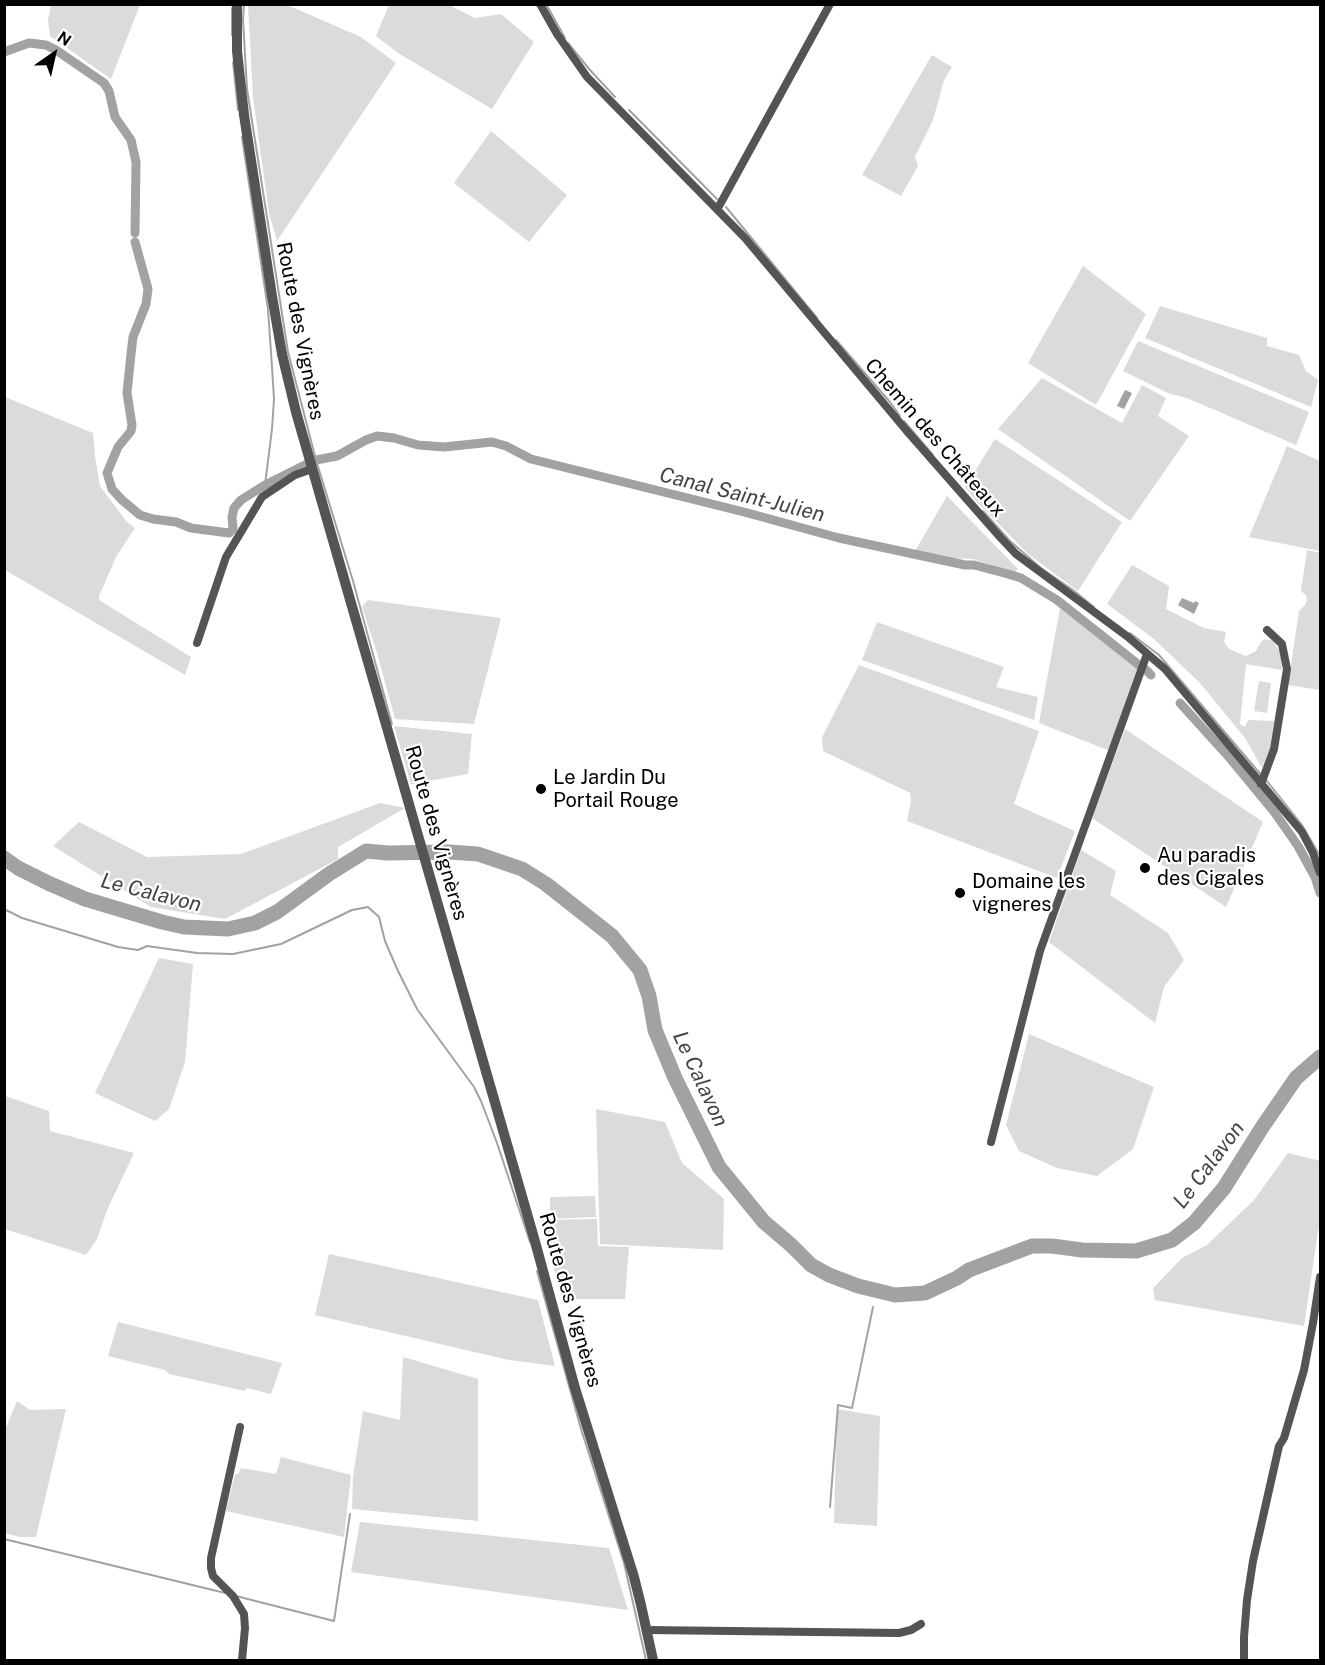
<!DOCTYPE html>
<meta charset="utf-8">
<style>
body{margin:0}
#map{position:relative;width:1325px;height:1665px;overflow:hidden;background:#fff;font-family:"Public Sans",sans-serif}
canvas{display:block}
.frame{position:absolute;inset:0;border:6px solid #000;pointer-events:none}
.north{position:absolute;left:24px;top:24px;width:60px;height:60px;-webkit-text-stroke:4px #fff;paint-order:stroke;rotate:34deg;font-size:16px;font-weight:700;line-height:24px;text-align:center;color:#000}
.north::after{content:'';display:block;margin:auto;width:21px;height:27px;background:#000;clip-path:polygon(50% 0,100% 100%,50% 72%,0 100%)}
</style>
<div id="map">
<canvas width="1325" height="1665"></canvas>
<div class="frame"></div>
<div class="north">N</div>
</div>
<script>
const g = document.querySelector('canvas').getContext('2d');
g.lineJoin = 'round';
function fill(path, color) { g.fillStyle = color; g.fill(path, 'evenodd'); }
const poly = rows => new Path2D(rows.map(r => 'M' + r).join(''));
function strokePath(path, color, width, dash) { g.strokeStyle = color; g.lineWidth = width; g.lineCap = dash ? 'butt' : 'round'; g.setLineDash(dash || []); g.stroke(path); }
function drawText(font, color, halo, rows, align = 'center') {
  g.font = font + ' "Public Sans",sans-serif'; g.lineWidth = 4.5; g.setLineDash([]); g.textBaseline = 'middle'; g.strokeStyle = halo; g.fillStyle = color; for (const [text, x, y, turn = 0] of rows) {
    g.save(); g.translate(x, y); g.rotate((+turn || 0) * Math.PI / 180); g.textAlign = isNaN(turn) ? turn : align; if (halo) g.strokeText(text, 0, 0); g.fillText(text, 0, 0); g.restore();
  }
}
const green = poly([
 [51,5,140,5,111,79,50,36,48,20],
 [248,5,287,5,361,37,396,63,277,241,269,213,253,98],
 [449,5,475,18,501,14,534,42,492,109,398,53,376,36,389,5],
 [932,55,952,67,944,80,933,120,915,157,918,166,901,196,862,175],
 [491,131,567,195,529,242,454,183],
 [1083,266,1146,314,1096,405,1028,363],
 [1160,306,1267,338,1267,346,1299,355,1306,371,1318,380,1311,407,1145,338],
 [1138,341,1309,412,1296,445,1187,398,1170,394,1123,371],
 [1042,378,1122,423,1142,385,1166,398,1158,416,1189,436,1130,521,998,429],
 [5,397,93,433,95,456,100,486,127,522,135,528,116,557,99,596,99,600,191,657,185,675,5,570],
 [995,439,1122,522,1078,591,1028,554,977,502,965,487],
 [1287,446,1320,461,1320,551,1249,537],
 [947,496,1018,569,1015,573,973,559,944,558,915,551],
 [1307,550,1320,553,1320,690,1288,685,1299,611,1305,605,1307,600,1306,595,1301,591],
 [1132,565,1169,586,1166,609,1204,628,1226,632,1224,642,1229,649,1246,656,1256,651,1261,642,1265,639,1273,641,1281,653,1282,670,1246,664,1240,724,1245,727,1248,720,1274,721,1270,748,1262,768,1245,738,1200,683,1154,639,1107,604],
 [368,600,501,618,474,724,395,719,377,653,362,607],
 [1060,608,1139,669,1110,751,1039,723],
 [877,622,1004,667,996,687,1038,697,1034,720,862,660],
 [859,665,1039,731,1014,804,1075,831,1057,878,907,821,911,800,910,793,823,751,822,737],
 [1259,681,1271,683,1267,713,1254,711],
 [394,726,472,734,468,774,411,784],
 [1125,729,1263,822,1226,907,1092,818],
 [380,803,405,808,338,847,338,859,225,919,151,907,53,846,79,822,147,857,241,854],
 [1081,850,1116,871,1110,895,1168,933,1184,960,1164,987,1155,1023,1049,942],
 [159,958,193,964,185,1062,169,1109,155,1121,95,1093],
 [1029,1034,1154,1087,1133,1149,1097,1176,1057,1168,1019,1151,1006,1125],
 [5,1096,49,1111,50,1131,134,1153,107,1210,97,1239,86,1255,5,1229],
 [596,1109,665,1122,682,1163,724,1199,723,1250,600,1244],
 [1288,1153,1320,1161,1320,1218,1304,1326,1155,1300,1153,1288,1182,1258,1207,1245,1254,1200],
 [595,1196,596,1217,550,1219,550,1197],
 [597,1219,598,1246,629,1247,625,1299,562,1299,541,1220],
 [329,1254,538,1300,555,1366,509,1360,315,1315],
 [118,1322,282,1363,271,1394,247,1388,245,1391,169,1374,165,1370,108,1356],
 [403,1357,478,1379,478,1521,352,1509,353,1477,363,1411,400,1420],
 [17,1401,30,1410,66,1409,36,1537,19,1537,5,1533,5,1430],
 [837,1409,880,1416,877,1526,834,1523],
 [281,1457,351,1475,344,1537,226,1511,235,1474,238,1474,241,1468,276,1474],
 [360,1522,609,1548,628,1610,351,1572]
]);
const water = poly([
 [1125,390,1132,393,1124,409,1117,406],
 [1182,598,1194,603,1195,601,1199,603,1194,614,1178,605]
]);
const stream = poly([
 [244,4,243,20,247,89,288,352,316,460,353,581,392,724],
 [546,4,565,38],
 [232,8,232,35],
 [568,43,590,70,615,97],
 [233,62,238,110],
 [629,110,717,199],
 [242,137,268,309,272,367,274,399,272,429,265,485],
 [726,207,817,318],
 [836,340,890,402,900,416],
 [904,421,933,455],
 [983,511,1010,541,1041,568,1073,590,1094,607],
 [1130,633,1159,655,1262,776],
 [1266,780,1302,825,1320,856],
 [4,909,22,918,118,947,138,950,147,946,197,953,233,954,281,944,352,910,368,907,379,917,385,941,398,971,417,1009,474,1087,481,1101,497,1143,530,1242],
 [537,1271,581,1429,624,1563,646,1660],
 [830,1507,838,1405,852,1408,873,1307],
 [4,1539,225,1593],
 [236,1596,334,1621,350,1514]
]);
const canal = poly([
 [4,52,29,43,46,45,56,50,104,83,109,91,115,117,131,140,136,162,135,233],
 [135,242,148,289,146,304,133,337,131,354,127,393,132,425,131,431,118,447,107,473,112,489,122,500,140,515,153,519,176,522,191,528,229,533,233,529,232,517,234,508,241,500,265,485,307,464],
 [316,460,337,456,366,440,377,436,394,438,418,445,444,447,492,442,506,446,531,459,744,512,839,538,965,565,974,565,1008,574,1021,578,1057,600,1139,665],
 [1145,669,1151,675],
 [1180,703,1228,756,1275,813,1298,846,1315,877,1320,893]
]);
const river = poly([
 [4,858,18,868,48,883,85,899,162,922,184,927,228,929,255,923,277,912,329,874,366,851,388,853,449,852,478,854,522,869,546,884,612,936,640,970,649,996,655,1030,675,1078,719,1167,764,1222,791,1245,811,1265,829,1275,858,1286,895,1295,925,1293,957,1278,969,1270,1032,1246,1052,1246,1082,1250,1136,1251,1172,1240,1194,1223,1224,1188,1263,1126,1296,1078,1320,1057]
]);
const minor = poly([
 [540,4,557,34,587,77,745,238,906,430,1000,537,1016,554,1128,637,1165,669,1302,832,1313,853,1320,873],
 [718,208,830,4],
 [197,643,226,557,262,497,295,475,312,469],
 [1261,784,1274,749,1287,669,1282,644,1267,630],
 [991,1142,1040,951,1147,654],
 [240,1427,211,1558,211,1568,213,1576,233,1596,244,1614,245,1628,242,1660],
 [647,1630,899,1633,911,1630,921,1624],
 [1244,1660,1244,1637,1247,1600,1253,1561,1279,1446,1284,1438,1304,1370,1313,1323,1320,1277]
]);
const tertiary = poly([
 [237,4,237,51,244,115,272,296,282,354,296,412,534,1238,575,1388,634,1577,641,1605,653,1660]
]);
const markers = [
 [541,789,6,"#000"],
 [1145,868,6,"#000"],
 [960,893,6,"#000"]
];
const streetNames = [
 ["Route des Vignères",300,331,79],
 ["Chemin des Châteaux",935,438,49],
 ["Route des Vignères",436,833,74],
 ["Route des Vignères",570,1300,74]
];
const poiNames = [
 ["Le Jardin Du",553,778],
 ["Portail Rouge",553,801],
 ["Au paradis",1157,856],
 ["des Cigales",1157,879],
 ["Domaine les",972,882],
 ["vigneres",972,905]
];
const waterNames = [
 ["Canal Saint-Julien",742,495,14],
 ["Le Calavon",151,893,14],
 ["Le Calavon",700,1079,65],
 ["Le Calavon",1209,1165,-53]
];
fill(green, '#dbdbdb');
fill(water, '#a2a2a2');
strokePath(stream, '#a2a2a2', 2);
strokePath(canal, '#a2a2a2', 9);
strokePath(river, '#a2a2a2', 15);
strokePath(minor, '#545454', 8);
strokePath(tertiary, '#545454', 10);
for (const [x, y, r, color] of markers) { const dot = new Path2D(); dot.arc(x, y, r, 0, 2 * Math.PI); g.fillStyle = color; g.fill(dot); strokePath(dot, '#fff', 2); }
drawText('20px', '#000', '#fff', streetNames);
drawText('20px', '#000', '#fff', poiNames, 'left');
drawText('italic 21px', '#434343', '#fff', waterNames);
</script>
